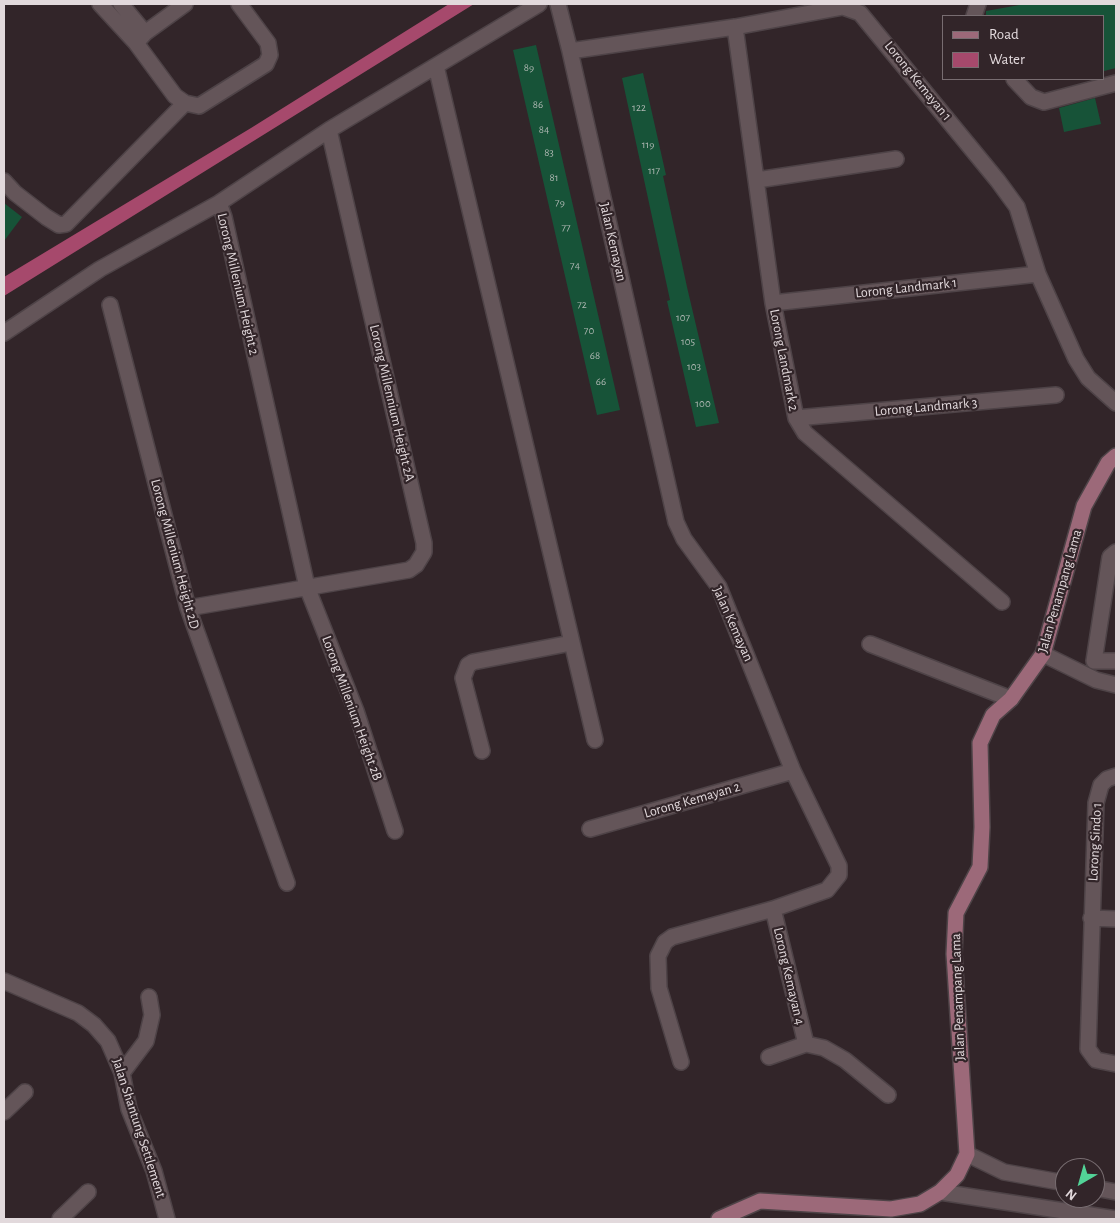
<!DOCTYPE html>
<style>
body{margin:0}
#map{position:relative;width:1120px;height:1223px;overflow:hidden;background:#322529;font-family:"Alegreya Sans",sans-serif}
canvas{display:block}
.frame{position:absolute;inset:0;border:5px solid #e2d9dc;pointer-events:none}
.legend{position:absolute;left:942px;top:15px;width:162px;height:65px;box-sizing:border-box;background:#322529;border:1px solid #786d71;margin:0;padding:6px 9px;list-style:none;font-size:15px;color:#e2d9dc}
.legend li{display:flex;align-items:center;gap:10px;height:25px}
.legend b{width:25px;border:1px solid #786d71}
.north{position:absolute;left:1055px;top:1158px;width:50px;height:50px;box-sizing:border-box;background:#322529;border:1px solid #786d71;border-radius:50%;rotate:218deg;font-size:14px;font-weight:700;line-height:20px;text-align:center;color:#e2d9dc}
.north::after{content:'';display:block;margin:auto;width:18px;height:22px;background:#52d397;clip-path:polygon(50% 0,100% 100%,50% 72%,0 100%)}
</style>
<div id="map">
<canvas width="1120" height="1223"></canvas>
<div class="frame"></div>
<ul class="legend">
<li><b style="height:6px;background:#9c6979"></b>Road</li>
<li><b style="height:14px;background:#a6496c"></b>Water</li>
</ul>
<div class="north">N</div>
</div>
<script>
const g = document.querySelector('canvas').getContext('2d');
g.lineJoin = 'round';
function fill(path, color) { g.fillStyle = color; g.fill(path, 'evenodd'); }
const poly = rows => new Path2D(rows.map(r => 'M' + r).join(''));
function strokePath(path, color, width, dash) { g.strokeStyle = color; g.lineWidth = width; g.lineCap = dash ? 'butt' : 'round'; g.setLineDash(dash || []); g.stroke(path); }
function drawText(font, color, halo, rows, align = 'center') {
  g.font = font + ' "Alegreya Sans",sans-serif'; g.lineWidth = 4.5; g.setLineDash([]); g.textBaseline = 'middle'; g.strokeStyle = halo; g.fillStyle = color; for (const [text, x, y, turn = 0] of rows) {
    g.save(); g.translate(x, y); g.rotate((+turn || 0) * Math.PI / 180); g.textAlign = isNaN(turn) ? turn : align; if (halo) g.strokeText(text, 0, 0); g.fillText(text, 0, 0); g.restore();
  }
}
const water = poly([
 [449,4,474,4,4,296,4,277,251,128]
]);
const building = poly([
 [1025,4,1116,4,1116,68,1104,71,1104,16,986,16,986,11],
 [536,45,620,410,597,415,513,50],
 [643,73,666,175,663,176,687,287,719,423,696,427,667,301,670,300,622,78],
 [1095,98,1101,124,1064,132,1059,108],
 [4,203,22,217,4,241]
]);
const minor = poly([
 [100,4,136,43,175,96,185,103,199,106,266,64,270,55,268,43,239,4],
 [121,4,145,33],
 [558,4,570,51,676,522,684,539,719,587,793,771,839,866,839,875,827,890,773,909,672,937,665,942,658,956,659,988,681,1062],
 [974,16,978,4],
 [735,27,773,303,796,418,805,433,1002,602],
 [136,43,145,33,185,4],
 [570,51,735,27,843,7,860,13,998,181,1017,207,1038,274,1076,359,1088,378,1116,403],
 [436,66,595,740],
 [1014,79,1031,97,1044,102,1116,83],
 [757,180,896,159],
 [4,181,15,193,46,217,59,225,66,224,185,103],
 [773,303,1038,274],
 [110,305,188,608,287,883],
 [4,333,100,269,219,203],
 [796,418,1056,395],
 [1116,552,1110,557,1094,661,1116,661],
 [188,608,409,570,416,565,424,552,424,543,329,130],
 [870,644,1011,699],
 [1043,654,1096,680,1116,685],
 [482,751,463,678,468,665,473,662,571,643],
 [1116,776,1107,779,1101,785,1096,803,1088,1049,1096,1060,1116,1064],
 [590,829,793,771],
 [395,831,356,711,307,587,224,217,219,203,329,130,539,4],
 [773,909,806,1044],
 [1091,918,1116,919],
 [4,981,78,1013,94,1025,108,1041,122,1073,129,1109,154,1171,167,1219],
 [769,1057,806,1044,824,1048,845,1060,888,1095],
 [122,1073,146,1041,152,1015,149,997],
 [4,1112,25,1092],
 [967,1154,1004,1172,1065,1183],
 [1095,1188,1116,1192],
 [940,1192,1116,1219],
 [60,1219,88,1192]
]);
const major = poly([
 [719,1219,760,1201,891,1209,920,1204,940,1192,957,1175,967,1154,954,954,956,913,980,867,982,827,980,743,993,715,1011,699,1043,654,1084,506,1108,463,1116,456]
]);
const numberNames = [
 ["89",529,68],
 ["86",538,105],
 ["122",639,108],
 ["84",544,130],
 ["119",648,145],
 ["83",549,153],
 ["117",654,171],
 ["81",554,178],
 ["79",560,203],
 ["77",566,228],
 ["74",575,266],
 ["72",582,305],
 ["107",683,318],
 ["70",589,331],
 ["105",688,342],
 ["68",595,356],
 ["103",694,367],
 ["66",601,382],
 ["100",703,404]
];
const streetNames = [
 ["Lorong Kemayan 1",918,81,51],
 ["Jalan Kemayan",613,242,77],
 ["Lorong Millenium Height 2",238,284,77],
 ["Lorong Landmark 1",906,288,-6],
 ["Lorong Landmark 2",784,360,79],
 ["Lorong Millennium Height 2A",392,403,77],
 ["Lorong Landmark 3",926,407,-5],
 ["Lorong Millenium Height 2D",175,554,75],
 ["Jalan Penampang Lama",1060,591,-74],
 ["Jalan Kemayan",733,624,66],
 ["Lorong Millenium Height 2B",352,708,70],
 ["Lorong Kemayan 2",692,800,-16],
 ["Lorong Sindo 1",1095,842,-87],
 ["Lorong Kemayan 4",789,976,77],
 ["Jalan Penampang Lama",958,997,-92],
 ["Jalan Shantung Settlement",139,1128,72]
];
fill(water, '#a6496c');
fill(building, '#175338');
strokePath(minor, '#4e4347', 18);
strokePath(major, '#4e4347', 18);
strokePath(minor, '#645559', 15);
strokePath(major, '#9c6979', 15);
drawText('11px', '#afb8b3', null, numberNames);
drawText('14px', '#e2d9dc', '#322529', streetNames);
</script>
